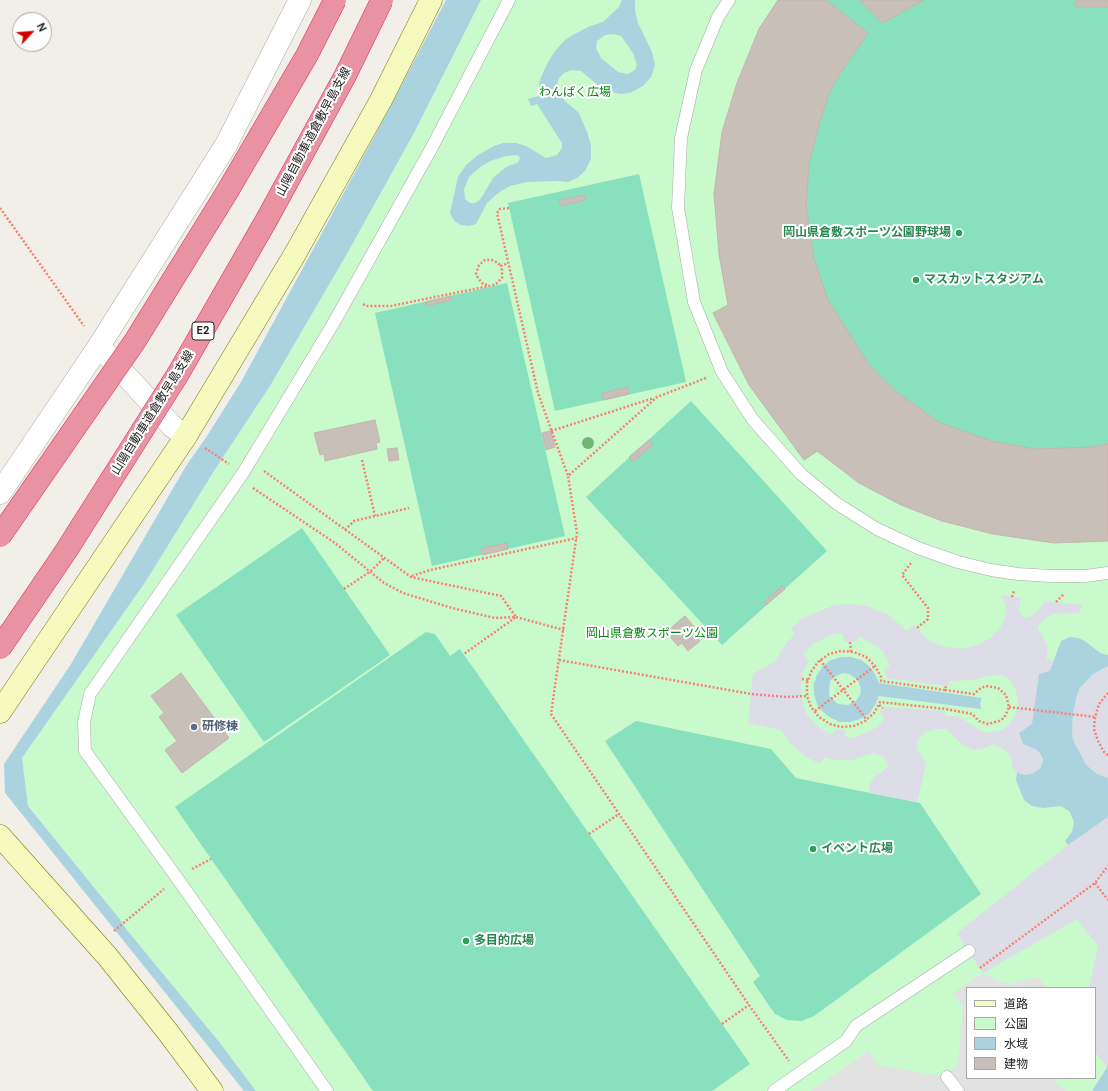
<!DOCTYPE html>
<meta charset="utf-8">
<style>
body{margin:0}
#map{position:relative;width:1108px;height:1091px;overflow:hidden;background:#f2efe9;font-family:"DM Sans","Noto Sans JP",sans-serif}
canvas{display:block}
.legend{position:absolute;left:966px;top:987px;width:130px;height:92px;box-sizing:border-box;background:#fff;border:1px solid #a7a7a7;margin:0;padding:5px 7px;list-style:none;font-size:12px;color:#222}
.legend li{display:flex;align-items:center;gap:8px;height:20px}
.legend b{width:20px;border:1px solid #a7a7a7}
.north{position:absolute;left:12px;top:12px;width:40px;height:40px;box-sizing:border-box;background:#fff;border:1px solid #a7a7a7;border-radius:50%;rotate:64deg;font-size:11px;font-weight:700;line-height:16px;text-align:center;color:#222}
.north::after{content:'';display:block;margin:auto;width:14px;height:18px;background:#d40000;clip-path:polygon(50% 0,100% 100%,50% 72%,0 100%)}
</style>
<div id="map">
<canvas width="1108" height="1091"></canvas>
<ul class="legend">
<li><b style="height:5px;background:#f7fabf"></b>道路</li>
<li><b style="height:11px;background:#c8facc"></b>公園</li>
<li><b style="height:11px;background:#aad3df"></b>水域</li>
<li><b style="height:11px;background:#c7bfb8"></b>建物</li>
</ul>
<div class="north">N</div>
</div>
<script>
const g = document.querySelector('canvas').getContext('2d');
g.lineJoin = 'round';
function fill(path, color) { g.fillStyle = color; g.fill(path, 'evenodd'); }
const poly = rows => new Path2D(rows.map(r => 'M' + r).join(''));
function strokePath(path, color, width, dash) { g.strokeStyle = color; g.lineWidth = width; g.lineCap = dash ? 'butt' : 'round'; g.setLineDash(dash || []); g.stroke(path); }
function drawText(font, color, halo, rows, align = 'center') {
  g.font = font + ' "DM Sans","Noto Sans JP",sans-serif'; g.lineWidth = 4; g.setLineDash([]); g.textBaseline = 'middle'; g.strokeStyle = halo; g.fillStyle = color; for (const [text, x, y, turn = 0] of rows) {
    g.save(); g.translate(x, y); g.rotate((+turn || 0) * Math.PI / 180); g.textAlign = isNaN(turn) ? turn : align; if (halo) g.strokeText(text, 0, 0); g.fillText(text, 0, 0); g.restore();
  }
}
const park = poly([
 [481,0,1108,0,1108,1064,1092,1091,256,1091,220,1043,127,930,118,917,28,806,22,758,146,581,214,471,270,386,348,252,414,133],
 [967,988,1095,988,1095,1078,967,1078]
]);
const pitch = poly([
 [778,0,1108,0,1108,541,818,451,804,460,749,385,714,313,728,305,719,254,737,83,759,29],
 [639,174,686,382,555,411,508,203],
 [507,283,565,536,432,566,375,313],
 [691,401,827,551,722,645,586,497],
 [302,528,390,655,264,742,176,615],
 [426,632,435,634,450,656,460,649,750,1064,712,1091,373,1091,175,807],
 [636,721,771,749,796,778,920,803,981,894,814,1016,802,1021,787,1020,775,1014,753,982,760,976,605,741]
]);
const parking = poly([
 [983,973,998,981,1010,984,1028,979,1039,978,1046,988,967,988,967,1078,1058,1078,1054,1082,1066,1091,811,1091,868,1051,878,1065,940,1076,958,1065,963,1007,953,993]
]);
const plaza = poly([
 [1001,595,1021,598,1018,611,1026,618,1031,616,1038,611,1045,601,1083,605,1079,613,1052,614,1038,625,1038,629,1043,636,1047,646,1047,659,1054,661,1050,671,1044,674,1034,709,1032,724,1023,744,1037,750,1040,753,1043,759,1040,769,1033,773,1026,775,1017,773,1013,770,1011,758,1006,751,1000,747,992,745,982,749,973,750,963,745,946,729,936,729,924,733,917,741,917,749,926,764,917,802,869,793,870,783,876,776,889,766,884,757,874,753,852,760,834,760,824,757,820,764,805,756,792,745,781,730,748,723,753,674,775,661,787,643,795,634,791,629,803,618,832,606,848,604,867,606,889,615,907,631,914,625,927,639,935,644,946,647,961,649,977,645,992,637,1000,628,1005,617,1005,604],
 [833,634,843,634,844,641,857,642,859,636,883,651,890,667,884,669,886,678,948,686,950,681,975,680,988,676,1000,675,1008,678,1014,686,1018,698,1017,711,1012,721,1003,730,985,733,957,716,945,716,945,711,885,707,880,710,881,714,885,718,878,727,853,738,845,736,846,731,836,729,831,735,815,724,806,713,801,696,801,682,803,672,809,661,803,654,813,644],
 [1108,666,1108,778,1097,774,1086,765,1073,740,1072,730,1073,714,1076,699,1079,689,1093,674],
 [1108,817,1108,1064,1107,1067,1095,1052,1095,988,1089,988,1098,946,1077,919,983,973,957,933,1068,845]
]);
const water = poly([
 [446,0,481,0,414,133,348,252,270,386,214,471,146,581,22,758,28,806,118,917,127,930,220,1043,256,1091,244,1091,5,793,4,764,71,664,186,466,207,436,241,382,386,115],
 [622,0,635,0,635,11,638,23,652,52,655,65,651,77,643,86,630,93,620,94,608,91,599,86,581,71,571,70,564,73,559,78,557,86,559,92,565,101,579,113,587,132,591,145,591,159,585,171,577,178,568,182,556,181,527,182,510,186,498,193,487,203,476,224,469,226,461,225,454,221,450,213,458,177,466,165,478,155,494,146,503,143,516,143,526,146,546,158,557,155,562,148,562,143,537,104,531,106,528,99,538,96,540,80,547,64,555,51,565,40,573,35,588,27,603,22,619,7],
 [614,34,621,36,633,53,637,65,635,70,628,74,618,72,601,58,596,48,597,41,605,35],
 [517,155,520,157,519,161,517,163,506,167,493,178,480,200,475,203,470,203,465,199,464,189,469,177,479,168,490,161,506,156],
 [1070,637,1078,638,1085,641,1100,653,1108,655,1108,666,1093,674,1079,689,1076,699,1073,714,1072,730,1073,740,1086,765,1097,774,1108,778,1108,817,1068,845,1065,841,1072,832,1074,822,1070,812,1061,806,1043,808,1032,806,1024,800,1016,780,1017,773,1026,775,1033,773,1040,769,1042,764,1043,759,1040,753,1037,750,1023,744,1019,733,1032,724,1039,674,1050,671,1061,641],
 [841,657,851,657,861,660,869,666,875,674,879,683,982,698,980,703,981,709,879,696,875,705,869,714,860,719,850,722,840,722,831,718,823,712,817,704,814,694,814,684,817,675,823,666,831,660],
 [843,673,849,674,858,680,861,690,860,695,857,700,848,705,838,704,830,697,829,692,830,681,834,677],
 [1108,1064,1108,1091,1092,1091,1107,1067]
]);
const building = poly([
 [778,0,826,0,868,33,841,72,829,94,818,128,809,163,806,206,814,259,828,300,868,363,897,392,940,423,992,441,1034,449,1092,447,1108,444,1108,541,1054,543,993,534,942,521,901,505,859,483,817,451,804,460,749,385,713,313,728,305,719,254,714,194,722,132,737,83,759,29,778,0],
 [859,0,924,0,882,23,859,0],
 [1076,0,1108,0,1108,7,1076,7,1076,0],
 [585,195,586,200,561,206,559,200,585,195],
 [450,296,452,300,427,306,426,302,450,296],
 [628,387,629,394,604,400,602,393,628,387],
 [375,420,380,442,376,443,377,449,325,461,324,454,320,455,314,433,375,420],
 [551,431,555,447,546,450,542,433,551,431],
 [649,440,653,445,633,462,629,457,649,440],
 [397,448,399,460,389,461,387,449,397,448],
 [507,543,508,549,483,555,481,548,507,543],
 [782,586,785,589,766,605,764,602,782,586],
 [685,616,696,629,693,632,700,641,688,651,682,643,678,646,666,632,685,616],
 [181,673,229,738,182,773,165,750,177,741,159,717,164,713,151,696,181,673]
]);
const path = poly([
 [0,208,84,326],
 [509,208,500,209,497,213,538,393,568,476],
 [487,285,483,284,478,278,476,274,479,265,485,260,492,260,498,263,501,266],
 [363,304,366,306,391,306,494,285,497,283,502,278,502,270,501,266,508,263],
 [706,378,657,397,568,476,577,533,551,714,749,1005,789,1061],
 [551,431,654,398],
 [205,448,229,464],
 [362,460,375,516],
 [264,471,411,577,501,596,516,617,464,654],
 [253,488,335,543,384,583,403,593,452,608,495,618,516,617,564,630],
 [345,530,354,521,409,508],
 [911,563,902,575,928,608,928,619,917,628],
 [412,576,430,570,577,538],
 [344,589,371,571,384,558],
 [1012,597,1014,590],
 [1056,602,1064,594],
 [850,642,851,652],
 [559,660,751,694,786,697,807,696],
 [820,660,867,720],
 [802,679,808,680],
 [945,690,974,694,981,688,986,686,998,688,1006,695,1009,707,1007,712,1004,718,999,721,988,724,979,721,972,714,946,709,880,702,874,713,865,721,854,726,841,727,830,724,819,717,811,707,807,696,807,683,811,672,818,662,829,654,841,651,854,652,866,657,875,666,881,677,881,681,945,690,946,685],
 [1108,693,1099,704,1095,717,1094,729,1098,741,1104,752,1108,755],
 [879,705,883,708],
 [1009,707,1095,717],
 [815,711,875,666],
 [589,834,619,814],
 [192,869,211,859],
 [1095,883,1108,900],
 [114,931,164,889],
 [980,968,1095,883,1108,866],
 [722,1024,749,1005]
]);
const lane = poly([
 [729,0,718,17,696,70,681,138,678,208,694,302,722,372,753,420,801,474,836,503,877,529,918,548,958,562,991,570,1018,574,1051,576,1085,576,1108,573],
 [947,1077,958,1091],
 [327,1091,177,878,85,751,84,722,90,694,243,473,333,324,431,149,509,0],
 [774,1091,846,1041,856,1026,969,951]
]);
const street = poly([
 [99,346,173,427,186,436],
 [0,493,99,346,226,145,300,0]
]);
const secondary = poly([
 [0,712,186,436,295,254,381,100,431,0],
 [0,836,107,956,167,1031,212,1091]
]);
const highwayBridge = poly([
 [0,536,135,341,227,192,307,55,335,0],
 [0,648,66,551,178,374,267,219,345,76,382,0]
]);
const trees = [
 [588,443]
];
const markers = [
 [959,233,4,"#2e9e5b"],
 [916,280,4,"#2e9e5b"],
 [194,727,4,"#5c6f8a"],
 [813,849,4,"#2e9e5b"],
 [466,941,4,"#2e9e5b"]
];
const shields = [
 [203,331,22]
];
const shieldNames = [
 ["E2",203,331]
];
const parkNames = [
 ["わんぱく広場",575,93],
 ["岡山県倉敷スポーツ公園",652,634]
];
const streetNames = [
 ["山陽自動車道倉敷早島支線",314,132,-62],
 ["山陽自動車道倉敷早島支線",153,413,-58]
];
const leisureNames = [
 ["岡山県倉敷スポーツ公園野球場",951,233,"right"],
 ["マスカットスタジアム",924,280],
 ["イベント広場",821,849],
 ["多目的広場",474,941]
];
const serviceNames = [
 ["研修棟",202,727]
];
fill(park, '#c8facc');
fill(pitch, '#88e0be');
fill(parking, '#e2e2e2');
fill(plaza, '#dddde8');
fill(water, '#aad3df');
fill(building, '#c7bfb8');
strokePath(building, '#c4b6ab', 1);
strokePath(lane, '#a9a9a9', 13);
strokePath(street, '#a9a9a9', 23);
strokePath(secondary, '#707d05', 23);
strokePath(path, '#fa8072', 2.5, [2, 2]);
strokePath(lane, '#fff', 12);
strokePath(street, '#fff', 22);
strokePath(secondary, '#f7fabf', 22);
strokePath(highwayBridge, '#dc2a67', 23, []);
strokePath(highwayBridge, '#e892a2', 22);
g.fillStyle = '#74b475';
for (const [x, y] of trees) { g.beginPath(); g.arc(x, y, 6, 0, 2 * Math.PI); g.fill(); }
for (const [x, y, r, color] of markers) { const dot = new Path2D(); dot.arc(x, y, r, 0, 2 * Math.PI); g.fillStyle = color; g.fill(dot); strokePath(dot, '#fff', 1.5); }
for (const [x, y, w] of shields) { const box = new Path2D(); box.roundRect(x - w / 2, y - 9, w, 18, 3); g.fillStyle = '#fff'; g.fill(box); strokePath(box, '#222', 1); }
drawText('bold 11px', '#222', null, shieldNames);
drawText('12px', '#0c8416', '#fff', parkNames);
drawText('12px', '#222', '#fff', streetNames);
drawText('bold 12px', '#27864d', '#fff', leisureNames, 'left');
drawText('bold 12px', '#4e5e75', '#fff', serviceNames, 'left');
</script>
